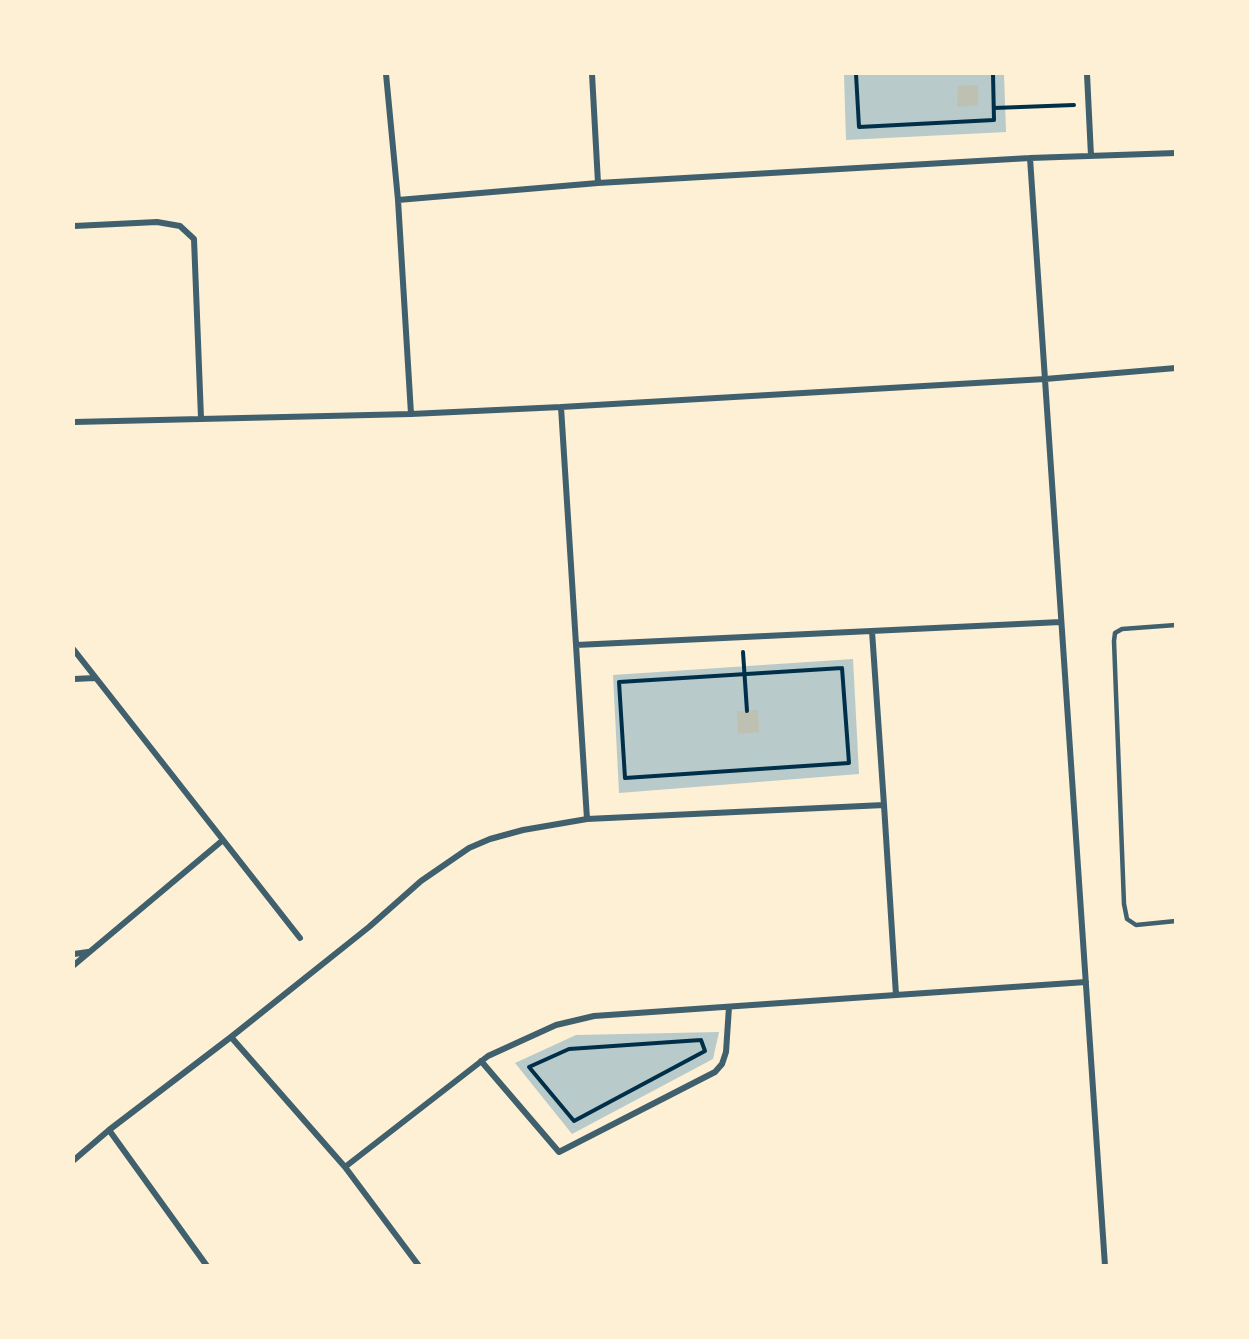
<!DOCTYPE html>
<style>
body{margin:0}
#map{position:relative;width:1249px;height:1339px;overflow:hidden;background:#fdf0d5;font-family:"Sofia Sans Condensed",sans-serif}
canvas{display:block}
.frame{position:absolute;inset:0;border:75px solid #fdf0d5;pointer-events:none}
</style>
<div id="map">
<canvas width="1249" height="1339"></canvas>
<div class="frame"></div>
</div>
<script>
const g = document.querySelector('canvas').getContext('2d');
g.lineJoin = 'round';
function fill(path, color) { g.fillStyle = color; g.fill(path, 'evenodd'); }
const poly = rows => new Path2D(rows.map(r => 'M' + r).join(''));
function strokePath(path, color, width, dash) { g.strokeStyle = color; g.lineWidth = width; g.lineCap = dash ? 'butt' : 'round'; g.setLineDash(dash || []); g.stroke(path); }
const green = poly([
 [844,74,1004,74,1006,132,846,140],
 [853,659,859,774,619,793,613,675],
 [719,1032,713,1059,572,1134,515,1063,576,1035]
]);
const building = poly([
 [978,85,978,105,957,107,958,86],
 [758,710,759,732,738,734,737,711]
]);
const path = poly([
 [856,74,859,127,994,120,993,74],
 [994,108,1074,105],
 [743,652,747,711],
 [842,668,849,763,625,778,619,682,842,668],
 [701,1040,705,1051,574,1121,529,1067,569,1049,701,1040]
]);
const service = poly([
 [1176,625,1122,629,1115,633,1114,641,1124,904,1127,919,1136,925,1176,921]
]);
const minor = poly([
 [386,74,398,200,411,414],
 [592,74,598,183],
 [1087,74,1091,156],
 [1030,158,1105,1266],
 [398,200,598,183,1030,158,1176,153],
 [74,226,157,222,180,226,194,239,201,418],
 [74,422,411,414,561,407,1045,379,1176,368],
 [576,645,1061,622],
 [74,650,300,938],
 [74,679,95,678],
 [884,805,896,995,1086,982],
 [587,819,884,805,872,631],
 [74,954,88,952],
 [74,965,223,840],
 [231,1037,345,1167,419,1266],
 [481,1061,559,1152,715,1072,722,1064,726,1052,729,1007],
 [109,1130,207,1266],
 [74,1160,109,1130,231,1037,369,927,421,881,469,848,490,839,523,830,587,819,561,407],
 [345,1167,488,1056,556,1025,594,1016,896,995]
]);
fill(green, '#b9caca');
fill(building, '#bec0b2');
strokePath(path, '#003049', 4);
strokePath(service, '#3f606c', 4.5);
strokePath(minor, '#3f606c', 6);
</script>
